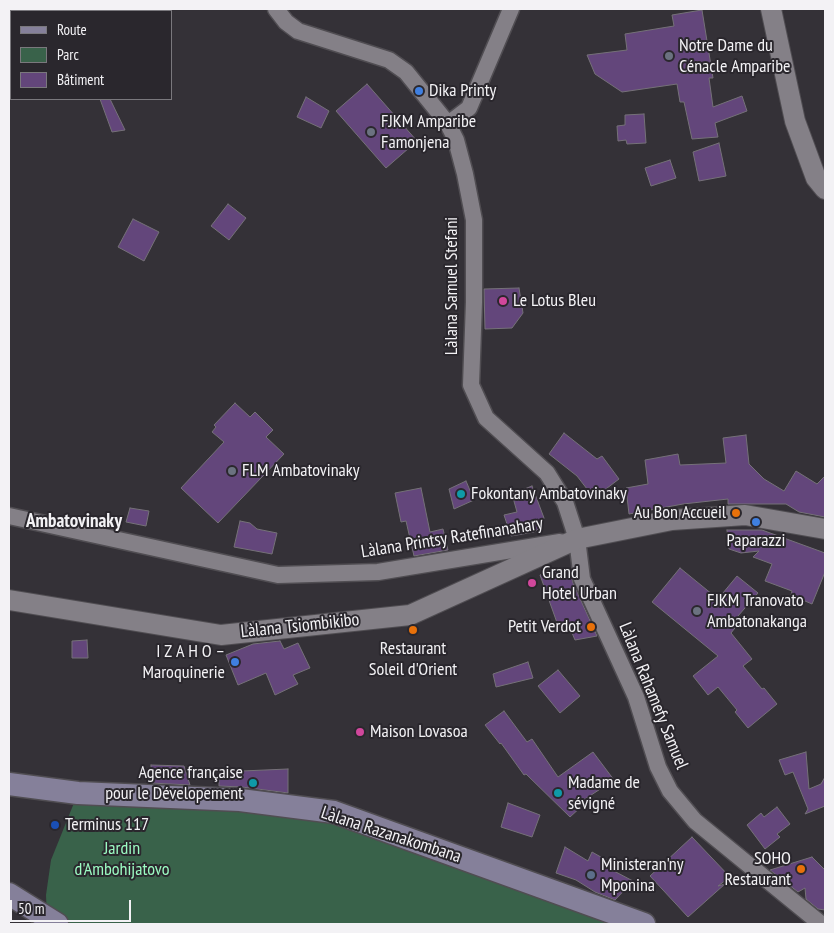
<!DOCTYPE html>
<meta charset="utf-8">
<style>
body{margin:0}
#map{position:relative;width:834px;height:933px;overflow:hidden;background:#343137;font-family:"PT Sans Narrow",sans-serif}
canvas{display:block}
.frame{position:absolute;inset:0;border:10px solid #f3f2f5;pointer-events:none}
.legend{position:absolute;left:10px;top:10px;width:162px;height:90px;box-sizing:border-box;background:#2a272d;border:1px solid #7a787d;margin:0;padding:6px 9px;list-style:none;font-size:15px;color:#f3f2f5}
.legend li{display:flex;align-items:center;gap:10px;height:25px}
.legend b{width:25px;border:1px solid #7a787d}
.scale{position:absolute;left:10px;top:900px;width:121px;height:22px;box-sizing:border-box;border:2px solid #f3f2f5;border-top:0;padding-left:6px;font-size:15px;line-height:18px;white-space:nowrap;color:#f3f2f5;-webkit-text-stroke:4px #2a272d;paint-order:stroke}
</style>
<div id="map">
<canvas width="834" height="933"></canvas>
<div class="frame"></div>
<ul class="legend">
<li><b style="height:6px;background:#85809a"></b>Route</li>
<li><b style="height:14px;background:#39624a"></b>Parc</li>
<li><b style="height:14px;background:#63467b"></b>Bâtiment</li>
</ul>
<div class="scale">50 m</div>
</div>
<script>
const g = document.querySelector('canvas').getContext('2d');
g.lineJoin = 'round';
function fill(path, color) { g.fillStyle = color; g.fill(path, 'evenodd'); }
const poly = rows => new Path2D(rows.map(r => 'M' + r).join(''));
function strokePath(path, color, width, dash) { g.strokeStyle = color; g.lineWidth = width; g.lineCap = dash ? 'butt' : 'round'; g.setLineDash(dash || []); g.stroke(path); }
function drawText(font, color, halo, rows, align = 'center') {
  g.font = font + ' "PT Sans Narrow",sans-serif'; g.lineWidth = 4; g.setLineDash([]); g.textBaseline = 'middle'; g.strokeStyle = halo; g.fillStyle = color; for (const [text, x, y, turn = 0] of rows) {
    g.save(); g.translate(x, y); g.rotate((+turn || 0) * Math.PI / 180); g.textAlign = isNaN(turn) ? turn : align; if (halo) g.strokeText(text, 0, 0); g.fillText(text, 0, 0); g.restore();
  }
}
const green = poly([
 [78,793,334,812,644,924,59,924,47,918,46,895,51,860]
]);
const building = poly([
 [702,10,713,78,709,78,713,107,742,96,747,111,715,123,718,137,692,139,684,102,680,102,677,84,622,92,595,74,587,55,627,50,625,34,674,26,672,15,702,10],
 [367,84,417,141,386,168,336,111,367,84],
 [306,97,329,111,321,128,297,117,306,97],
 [100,99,110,99,125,130,112,132,100,99],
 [644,114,646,143,627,144,626,140,618,141,617,126,625,125,625,115,644,114],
 [719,143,726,176,699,181,693,152,719,143],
 [670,160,676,178,651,186,645,168,670,160],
 [228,204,246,218,229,240,211,226,228,204],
 [133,219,159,232,144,261,118,247,133,219],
 [519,288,523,313,512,328,485,329,484,289,519,288],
 [235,403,250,417,255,412,273,430,266,437,284,454,218,523,181,488,224,442,212,432,216,427,214,425,235,403],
 [564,433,597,459,602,456,619,479,594,498,577,476,549,454,564,433],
 [746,435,749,464,764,479,784,491,796,471,817,484,825,476,825,517,799,512,786,504,728,504,728,499,683,504,629,514,626,488,648,484,645,460,678,454,680,465,726,463,723,438,746,435],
 [466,481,474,500,454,509,449,489,466,481],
 [532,486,544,518,541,527,534,532,511,536,504,515,517,512,512,494,532,486],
 [421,488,430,532,443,529,448,550,414,556,406,521,401,522,395,493,421,488],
 [130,508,149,511,146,526,126,522,130,508],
 [240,521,250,523,257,529,277,533,272,554,234,547,240,521],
 [727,530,762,530,825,553,825,572,812,604,791,595,792,591,765,581,772,564,753,557,759,551,741,553,729,549,727,530],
 [559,568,571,574,573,583,597,636,575,640,570,628,560,631,540,575,559,568],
 [680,568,718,599,737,576,758,593,738,616,742,619,731,633,752,659,743,666,762,689,764,688,777,704,748,728,735,712,737,710,718,687,708,695,693,676,718,656,652,602,680,568],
 [87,640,88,658,72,658,72,641,87,640],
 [280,641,284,649,298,643,310,668,293,675,298,684,275,695,266,673,238,685,226,655,253,644,280,641],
 [528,662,533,678,496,687,493,674,528,662],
 [558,670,580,696,560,713,538,686,558,670],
 [504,711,527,742,532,739,558,777,593,752,614,780,579,803,582,806,570,817,526,774,524,775,501,743,500,744,485,725,504,711],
 [806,752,809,789,821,784,825,777,825,806,805,814,808,809,793,772,785,775,779,760,806,752],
 [151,765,184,766,190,785,151,783,151,765],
 [288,769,288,793,242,787,219,786,219,772,288,769],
 [508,803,540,815,532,837,501,827,508,803],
 [777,807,790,824,777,834,780,837,765,849,747,825,761,813,764,817,777,807],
 [692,837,730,877,718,886,725,884,688,917,650,876,692,837],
 [565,847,588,861,592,852,615,865,612,870,633,881,615,900,595,892,576,880,556,873,565,847],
 [812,857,825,870,825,910,818,909,806,899,805,888,798,892,770,870,812,857]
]);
const minor = poly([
 [276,9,286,22,298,31,389,60,406,72,448,124,456,140,465,174,474,220,474,302,471,385,486,418,547,473,565,502,577,539,582,579,636,697,658,767,670,791,695,821,821,924],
 [448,124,469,108,511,9],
 [9,516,278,575,378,572,560,542]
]);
const tertiary = poly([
 [771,9,795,121,816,178,825,189],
 [9,600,221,635,410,615,577,539,672,520,745,515,825,529]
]);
const secondary = poly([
 [9,784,78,793,240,800,334,812,644,924],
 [9,894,57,924]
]);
const markers = [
 [669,56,5,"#6b7280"],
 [419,91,5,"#3f7fe0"],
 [371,132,5,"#6b7280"],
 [503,301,5,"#d1479c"],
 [232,471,5,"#6b7280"],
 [461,494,5,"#0f9aa8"],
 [736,513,5,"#e8710a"],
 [756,522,5,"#3f7fe0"],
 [532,583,5,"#d1479c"],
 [697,611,5,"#6b7280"],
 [591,627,5,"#e8710a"],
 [413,630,5,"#e8710a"],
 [235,662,5,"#3f7fe0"],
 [360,732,5,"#d1479c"],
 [253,783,5,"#0f9aa8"],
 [558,793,5,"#0f9aa8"],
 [55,825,5,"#1a4fb4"],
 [801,869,5,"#e8710a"],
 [591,875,5,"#5c6f8a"]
];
const poiNames = [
 ["Notre Dame du",679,46],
 ["Cénacle Amparibe",679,67],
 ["Dika Printy",429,91],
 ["FJKM Amparibe",381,122],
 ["Famonjena",381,143],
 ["Le Lotus Bleu",513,301],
 ["FLM Ambatovinaky",242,471],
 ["Fokontany Ambatovinaky",471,494],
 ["Au Bon Accueil",726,513,"right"],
 ["Paparazzi",756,541,"center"],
 ["Grand",542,573],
 ["Hotel Urban",542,594],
 ["FJKM Tranovato",707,601],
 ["Ambatonakanga",707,622],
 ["Petit Verdot",581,627,"right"],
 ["Restaurant",413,649,"center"],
 ["Soleil d'Orient",413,670,"center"],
 ["I Z A H O –",225,652,"right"],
 ["Maroquinerie",225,673,"right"],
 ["Maison Lovasoa",370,732],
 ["Agence française",243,773,"right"],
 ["pour le Dévelopement",243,794,"right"],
 ["Madame de",568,783],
 ["sévigné",568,804],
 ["Terminus 117",65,825],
 ["SOHO",791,859,"right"],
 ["Restaurant",791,880,"right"],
 ["Ministeran'ny",601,865],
 ["Mponina",601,886]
];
const streetNames = [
 ["Làlana Samuel Stefani",452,286,-90],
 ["Làlana Printsy Ratefinanahary",452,538,-9],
 ["Làlana Tsiombikibo",300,626,-6],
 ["Làlana Rahamefy Samuel",653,696,68],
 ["Làlana Razanakombana",391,835,18]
];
const parkNames = [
 ["Jardin",122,849],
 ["d'Ambohijatovo",122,870]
];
const neighbourhoodNames = [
 ["Ambatovinaky",74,522]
];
fill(green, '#39624a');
fill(building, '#63467b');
strokePath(building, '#757178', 1);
strokePath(minor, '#504d52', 19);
strokePath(tertiary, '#504d52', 22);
strokePath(secondary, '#504d52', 25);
strokePath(minor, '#848087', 16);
strokePath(tertiary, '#848087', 20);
strokePath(secondary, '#85809a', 22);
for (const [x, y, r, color] of markers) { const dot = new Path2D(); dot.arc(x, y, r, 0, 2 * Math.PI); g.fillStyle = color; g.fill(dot); strokePath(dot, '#2a272d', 2); }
drawText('18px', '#f3f2f5', '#2a272d', poiNames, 'left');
drawText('18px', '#f3f2f5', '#2a272d', streetNames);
drawText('18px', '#9cfcc3', '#2a272d', parkNames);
drawText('bold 19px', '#f3f2f5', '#2a272d', neighbourhoodNames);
</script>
